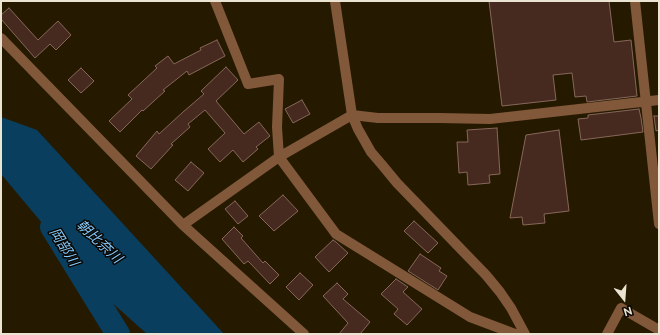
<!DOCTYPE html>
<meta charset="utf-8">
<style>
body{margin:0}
#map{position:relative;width:660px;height:335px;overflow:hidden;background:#251a00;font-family:Raleway,sans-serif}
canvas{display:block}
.frame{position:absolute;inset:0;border:2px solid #ebe4d3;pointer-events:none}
.north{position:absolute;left:604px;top:279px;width:40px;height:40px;-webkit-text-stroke:3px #0a0601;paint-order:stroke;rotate:163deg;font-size:11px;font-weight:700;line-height:16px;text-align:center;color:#ebe4d3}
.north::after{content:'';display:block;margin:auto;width:14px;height:18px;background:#ebe4d3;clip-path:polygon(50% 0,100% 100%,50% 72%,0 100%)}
</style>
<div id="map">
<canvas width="660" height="335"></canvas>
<div class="frame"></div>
<div class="north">N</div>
</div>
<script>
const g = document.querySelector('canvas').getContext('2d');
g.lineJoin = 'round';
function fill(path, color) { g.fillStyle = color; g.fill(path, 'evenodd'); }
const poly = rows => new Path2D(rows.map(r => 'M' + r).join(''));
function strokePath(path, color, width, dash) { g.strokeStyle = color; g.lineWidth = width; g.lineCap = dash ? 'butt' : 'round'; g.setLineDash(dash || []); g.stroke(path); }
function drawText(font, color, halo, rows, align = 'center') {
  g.font = font + ' Raleway,"Noto Sans JP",sans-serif'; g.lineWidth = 3; g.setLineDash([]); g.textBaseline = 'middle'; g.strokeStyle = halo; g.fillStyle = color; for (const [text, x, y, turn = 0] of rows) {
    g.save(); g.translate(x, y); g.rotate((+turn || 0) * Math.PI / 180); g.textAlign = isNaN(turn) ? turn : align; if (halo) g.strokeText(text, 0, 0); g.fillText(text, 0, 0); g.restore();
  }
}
const water = poly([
 [1,117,37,130,224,334,147,334,99,291,1,174]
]);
const river = poly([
 [52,227,118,334]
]);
const building = poly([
 [489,1,609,1,614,42,631,40,637,96,587,102,586,96,575,97,572,73,553,75,556,100,502,106,489,1],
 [9,8,38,40,58,21,71,35,56,50,50,44,35,58,1,19,1,15,9,8],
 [217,40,225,56,189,75,187,71,163,90,165,91,143,111,142,110,120,132,109,121,132,99,128,95,157,68,155,66,168,56,174,64,201,50,200,48,217,40],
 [226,67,238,80,216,101,244,134,259,122,270,136,256,147,258,149,243,162,233,150,220,162,208,149,225,133,205,110,188,124,190,127,171,144,173,145,151,169,136,156,157,131,159,134,183,112,204,94,201,91,226,67],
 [81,68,94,81,81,93,68,80,81,68],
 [302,100,310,114,293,123,285,109,302,100],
 [639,109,641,118,643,132,581,140,578,119,588,118,588,115,639,109],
 [654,116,659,116,659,130,656,131,654,116],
 [497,128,500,174,489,175,490,183,468,185,467,172,459,173,457,142,468,142,467,130,497,128],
 [559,130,569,211,544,214,545,223,523,225,522,217,510,218,526,135,559,130],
 [191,162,204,173,188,191,175,180,191,162],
 [283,195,298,211,274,231,259,216,283,195],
 [235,201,248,216,238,224,225,209,235,201],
 [414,221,438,243,428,253,404,231,414,221],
 [234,227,243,236,241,238,263,263,265,261,279,275,270,284,248,261,244,264,222,239,234,227],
 [333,240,336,242,348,253,329,272,315,257,333,240],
 [420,254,441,268,439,271,447,276,438,290,408,271,420,254],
 [300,273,313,285,299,300,286,287,300,273],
 [396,279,408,287,403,292,422,309,407,325,394,314,398,309,381,294,396,279],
 [337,283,348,294,343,299,370,322,360,334,339,334,348,323,323,296,337,283]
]);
const minor = poly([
 [215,1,248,84,279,79,277,127,279,157,336,234,470,317,515,334],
 [335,1,352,115,358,129,371,152,383,166,397,183,486,275,500,292,511,308,525,334],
 [635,1,659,224],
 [1,38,183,225,304,334],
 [183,225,279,157,352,115,378,118,439,118,490,119,659,100],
 [607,334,621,308,659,330]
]);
const waterNames = [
 ["朝比奈川",99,242,43],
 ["岡部川",64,247,58]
];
fill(water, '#093e5e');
strokePath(river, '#093e5e', 24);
fill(building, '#462a1f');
strokePath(building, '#87675a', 1);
strokePath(minor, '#81583a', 10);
drawText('italic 14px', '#86cbfe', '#0a0601', waterNames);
</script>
